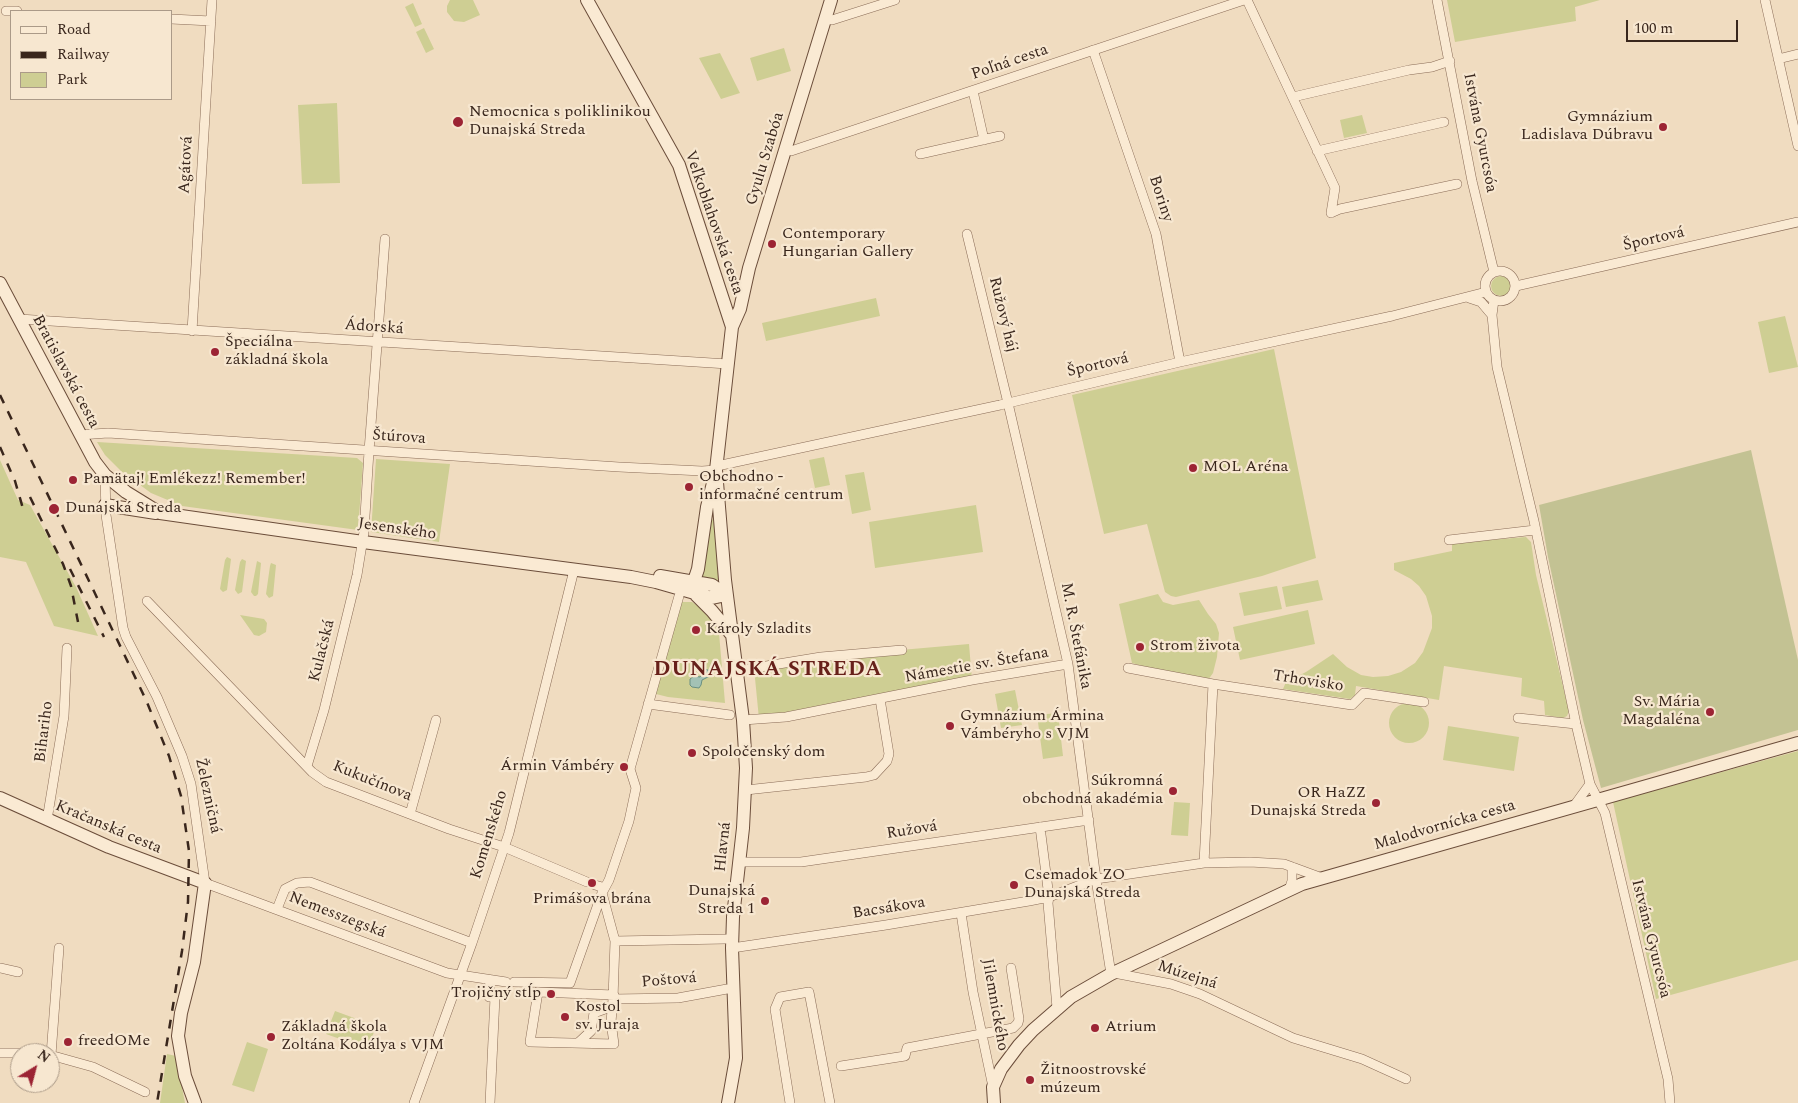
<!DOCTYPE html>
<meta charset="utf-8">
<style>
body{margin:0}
#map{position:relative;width:1798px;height:1103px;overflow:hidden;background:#f0dcc0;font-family:Spectral,serif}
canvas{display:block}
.legend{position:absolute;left:10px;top:10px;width:162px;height:90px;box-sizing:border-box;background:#f7e7d0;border:1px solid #ab9a88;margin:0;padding:6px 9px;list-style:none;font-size:15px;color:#39261c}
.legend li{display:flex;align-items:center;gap:10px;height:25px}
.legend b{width:25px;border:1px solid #ab9a88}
.north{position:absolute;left:10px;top:1043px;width:50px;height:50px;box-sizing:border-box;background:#f7e7d0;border:1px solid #ab9a88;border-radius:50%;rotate:37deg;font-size:14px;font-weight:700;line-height:20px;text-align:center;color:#39261c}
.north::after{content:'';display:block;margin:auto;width:18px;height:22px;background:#9c2434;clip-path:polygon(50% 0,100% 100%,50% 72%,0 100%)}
.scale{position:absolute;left:1626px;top:20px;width:112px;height:22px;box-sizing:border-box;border:2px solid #39261c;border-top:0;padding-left:6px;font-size:15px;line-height:18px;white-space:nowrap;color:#39261c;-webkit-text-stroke:4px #f7e7d0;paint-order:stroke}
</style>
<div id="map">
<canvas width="1798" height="1103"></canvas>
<ul class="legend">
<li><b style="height:6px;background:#faead3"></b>Road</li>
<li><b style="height:6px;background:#39261c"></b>Railway</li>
<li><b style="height:14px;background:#cece93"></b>Park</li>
</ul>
<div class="north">N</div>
<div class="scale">100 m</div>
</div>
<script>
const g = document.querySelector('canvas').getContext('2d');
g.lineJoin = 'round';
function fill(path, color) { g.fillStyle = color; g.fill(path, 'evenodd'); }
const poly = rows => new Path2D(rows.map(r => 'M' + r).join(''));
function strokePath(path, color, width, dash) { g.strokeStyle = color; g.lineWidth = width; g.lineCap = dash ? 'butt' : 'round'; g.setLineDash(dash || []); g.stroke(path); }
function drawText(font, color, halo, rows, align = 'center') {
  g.font = font + ' Spectral,serif'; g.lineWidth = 4.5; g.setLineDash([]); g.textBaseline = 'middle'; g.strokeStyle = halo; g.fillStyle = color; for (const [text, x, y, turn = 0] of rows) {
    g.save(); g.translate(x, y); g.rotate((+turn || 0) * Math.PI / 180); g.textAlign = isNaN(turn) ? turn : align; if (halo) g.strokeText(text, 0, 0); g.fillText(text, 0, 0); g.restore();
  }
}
const green = poly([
 [450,0,473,0,480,15,464,22,454,21,447,12,447,6],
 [1447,0,1600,0,1575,7,1576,21,1455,42],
 [413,3,422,24,415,27,405,7],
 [424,28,434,49,426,53,416,32],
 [784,48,791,71,757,81,750,58],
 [720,53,740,93,721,99,699,58],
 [337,103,340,183,302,184,298,105],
 [1362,115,1367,133,1344,138,1340,120],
 '1491 286a10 10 0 1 1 20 0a10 10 0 1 1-20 0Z',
 [876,298,880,316,766,341,762,323],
 [1785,316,1798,367,1769,373,1758,322],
 [1274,349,1316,558,1262,576,1176,597,1171,596,1165,592,1147,524,1104,534,1072,395],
 [97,442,357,458,363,463,358,530,182,506,151,493,121,471,105,455],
 [824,457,830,485,815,488,809,460],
 [376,459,450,464,439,542,371,532],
 [0,460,18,500,30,505,76,587,98,636,54,626,26,562,0,557],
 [864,472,871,510,852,514,845,475],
 [976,505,983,552,875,568,869,522],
 [708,519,717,520,719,581,701,577],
 [1526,537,1531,542,1536,575,1569,711,1567,716,1563,718,1545,715,1544,701,1521,696,1522,678,1444,666,1439,700,1356,686,1355,695,1350,699,1283,689,1286,682,1306,672,1333,654,1347,667,1361,675,1373,677,1388,676,1401,672,1415,663,1423,652,1432,628,1432,616,1426,596,1419,586,1411,579,1394,570,1394,563,1452,551,1452,543],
 [227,557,231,559,227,590,223,592,220,589,225,560],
 [242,559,246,561,242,592,238,594,235,590,240,562],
 [257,561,261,563,258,594,256,596,254,596,251,592],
 [271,563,276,565,273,596,269,598,266,594,270,566],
 [1318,580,1323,600,1286,607,1282,587],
 [1277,586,1282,609,1244,616,1239,593],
 [1158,594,1163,602,1173,605,1199,600,1208,614,1216,624,1219,633,1217,657,1213,673,1208,680,1156,670,1132,663,1119,604],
 [679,602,692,602,708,613,719,633,725,703,668,697,652,693],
 [1308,610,1315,644,1240,660,1233,627],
 [240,615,264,619,267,623,266,632,259,636,254,635],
 [969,644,972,680,759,719,754,668,821,657],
 [1015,690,1022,725,1001,728,995,694],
 '1389 723a20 20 0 1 1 40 0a20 20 0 1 1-40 0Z',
 [1058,713,1063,756,1043,759,1037,715],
 [1448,726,1519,737,1514,771,1443,760],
 [1798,751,1798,960,1656,999,1613,802],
 [1174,802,1190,803,1188,836,1171,835],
 [335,1011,376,1026,368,1049,326,1034],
 [247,1042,268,1049,254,1092,232,1085],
 [167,1054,176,1056,185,1103,160,1103]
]);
const cemetery = poly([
 [1751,450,1798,660,1798,730,1601,788,1583,720,1548,557,1539,505]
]);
const water = poly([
 [705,669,710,671,710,676,702,680,701,685,699,688,692,687,690,685,690,679,694,676,700,677,705,669]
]);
const street = poly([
 [1247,0,1335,188,1331,213],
 [1437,0,1472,181,1494,272],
 [1765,0,1798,146],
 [6,11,17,11],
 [171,19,211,21],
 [826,19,832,20,895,0],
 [1093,50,1156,234,1180,362],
 [1778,59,1798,54],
 [973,91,984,140],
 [1293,97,1409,70,1432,67,1450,61],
 [785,148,791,151,1244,0],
 [1317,151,1444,122],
 [920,154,1000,136],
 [1331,213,1340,209,1457,184],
 [967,234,1008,403,1068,664,1096,879,1111,974],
 '1485 286a15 15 0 1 1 30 0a15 15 0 1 1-30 0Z',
 [1516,286,1798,222],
 [1469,298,1481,302,1492,315],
 [1494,300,1492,315,1497,367,1534,521,1576,724,1590,784,1605,813,1668,1079,1670,1103],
 [19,319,728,364],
 [192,331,212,0],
 [80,435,108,433,619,467,702,471,716,470],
 [717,466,1000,405,1180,362,1392,316,1486,292],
 [105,475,106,515,123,628,126,637,157,697,182,756,191,784,205,883,447,973,506,982],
 [1449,540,1535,530],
 [147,601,312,772,326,782,449,829,504,847,587,882],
 [1128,668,1213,684,1352,705,1364,693,1424,702],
 [736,671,821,657,902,650],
 [648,704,730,715],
 [1518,718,1576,724],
 [743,720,786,717,972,680,1068,664],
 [307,766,324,710,357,575,364,532,369,451,385,239],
 [746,790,866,777,874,775,887,761,889,754,880,699],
 [1574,806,1590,784],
 [410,814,436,720],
 [47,820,64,716,67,648],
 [1040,827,1049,897,1048,903,1057,1008],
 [739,862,801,862,1089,820],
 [1204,863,1213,684],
 [1289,890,1292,881,1292,867],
 [277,909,285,889,297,883,310,882,472,943],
 [961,913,973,992,993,1087],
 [615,941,602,893,609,880,629,821,636,788,630,769,679,596],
 [732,948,886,925,1029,901,1049,897,1096,879,1204,863,1250,862,1284,864,1322,878],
 [0,968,18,972],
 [1114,973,1171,984,1200,994,1293,1038,1362,1059,1406,1079],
 [490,980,489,997,495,997,490,1103],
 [514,982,570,983,602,893,602,887,595,885],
 [614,995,538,992,530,1042,614,1044,611,1022,613,999,615,941,726,939],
 [613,999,678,998,727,989],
 [578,1043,591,1031,594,1013,613,1006],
 [0,1053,20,1053],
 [50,1055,93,1067,145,1092],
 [51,1055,59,948],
 [841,1066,905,1056,907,1048,1013,1028,1018,1023,1019,1019,1011,968],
 [414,1103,472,943,509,833,574,570],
 [790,1103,775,1009,780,997,809,992,830,1103]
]);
const secondary = poly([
 [587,0,679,165,732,327],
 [0,283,95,462,105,475,126,492,160,513,363,542,631,577,656,582,712,598,726,595],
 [105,505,156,513],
 [660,576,712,585,726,595],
 [694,581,698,569,707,507,713,483],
 [696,595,712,611,731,634],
 [0,798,109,847,205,883,194,962,181,1013,178,1036,185,1076,195,1103],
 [728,1103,736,1058,732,948,733,917,743,828,746,768,743,720,725,580,716,470,732,327,740,309,749,268,831,0],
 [994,1103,993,1087,1001,1069,1019,1045,1033,1030,1071,997,1111,974,1302,884,1798,743]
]);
const rail = poly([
 [0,395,146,700,169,756,181,796,189,851,188,902,182,951,157,1103],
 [0,447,15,481,24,512],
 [30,497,63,564,71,586,78,622],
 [70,569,104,637]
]);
const markers = [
 [458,122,6,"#9c2434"],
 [1663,127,5,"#9c2434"],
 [772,244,5,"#9c2434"],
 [215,352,5,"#9c2434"],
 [1193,468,5,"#9c2434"],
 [73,480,5,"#9c2434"],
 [689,487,5,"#9c2434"],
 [54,509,6,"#9c2434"],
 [696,630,5,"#9c2434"],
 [1140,647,5,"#9c2434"],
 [1710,712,5,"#9c2434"],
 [950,726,5,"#9c2434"],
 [692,753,5,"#9c2434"],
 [624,767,5,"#9c2434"],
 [1173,791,5,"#9c2434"],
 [1376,803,5,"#9c2434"],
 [592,883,5,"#9c2434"],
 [1014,885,5,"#9c2434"],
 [765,901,5,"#9c2434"],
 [551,994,5,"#9c2434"],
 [565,1017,5,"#9c2434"],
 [1095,1028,5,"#9c2434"],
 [271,1037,5,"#9c2434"],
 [68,1042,5,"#9c2434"],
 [1030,1080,5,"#9c2434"]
];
const streetNames = [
 ["Poľná cesta",1010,63,-19],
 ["Istvána Gyurcsóa",1479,133,79],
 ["Gyulu Szabóa",766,159,-73],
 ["Agátová",187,165,-87],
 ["Boriny",1160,199,72],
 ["Veľkoblahovská cesta",713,223,71],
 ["Športová",1654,240,-13],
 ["Ružový háj",1002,315,76],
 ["Ádorská",374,328,4],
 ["Športová",1098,366,-13],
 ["Bratislavská cesta",65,372,62],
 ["Štúrova",399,438,4],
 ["Jesenského",397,530,8],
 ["M. R. Štefánika",1075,636,79],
 ["Kulačská",323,651,-76],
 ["Námestie sv. Štefana",977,666,-10],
 ["Trhovisko",1308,682,9],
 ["Bihariho",45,732,-83],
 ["Kukučínova",372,782,22],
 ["Železničná",207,796,78],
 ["Malodvornícka cesta",1445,826,-16],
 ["Kračanská cesta",108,828,23],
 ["Ružová",912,831,-9],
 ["Komenského",490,835,-73],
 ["Hlavná",724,847,-84],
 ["Bacsákova",889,909,-9],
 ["Nemesszegská",337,916,21],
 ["Istvána Gyurcsóa",1650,939,76],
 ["Múzejná",1187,976,18],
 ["Poštová",669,981,-5],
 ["Jilemnického",994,1005,80]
];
const poiNames = [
 ["Nemocnica s poliklinikou",469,113],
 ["Dunajská Streda",469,131],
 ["Gymnázium",1653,118,"right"],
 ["Ladislava Dúbravu",1653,136,"right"],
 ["Contemporary",782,235],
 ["Hungarian Gallery",782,253],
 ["Špeciálna",225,343],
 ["základná škola",225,361],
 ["MOL Aréna",1203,468],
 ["Obchodno -",699,478],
 ["informačné centrum",699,496],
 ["Pamätaj! Emlékezz! Remember!",83,480],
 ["Dunajská Streda",65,509],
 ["Károly Szladits",706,630],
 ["Strom života",1150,647],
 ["Sv. Mária",1700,703,"right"],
 ["Magdaléna",1700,721,"right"],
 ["Gymnázium Ármina",960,717],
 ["Vámbéryho s VJM",960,735],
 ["Spoločenský dom",702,753],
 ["Ármin Vámbéry",614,767,"right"],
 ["Súkromná",1163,782,"right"],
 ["obchodná akadémia",1163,800,"right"],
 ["OR HaZZ",1366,794,"right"],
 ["Dunajská Streda",1366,812,"right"],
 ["Csemadok ZO",1024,876],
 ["Dunajská Streda",1024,894],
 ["Dunajská",755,892,"right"],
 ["Streda 1",755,910,"right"],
 ["Primášova brána",592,900,"center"],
 ["Trojičný stĺp",541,994,"right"],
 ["Kostol",575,1008],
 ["sv. Juraja",575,1026],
 ["Základná škola",281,1028],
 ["Zoltána Kodálya s VJM",281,1046],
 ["Atrium",1105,1028],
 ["freedOMe",78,1042],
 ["Žitnoostrovské",1040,1071],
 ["múzeum",1040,1089]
];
const districtNames = [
 ["DUNAJSKÁ STREDA",768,671]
];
fill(green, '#cece93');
fill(cemetery, '#c3c293');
fill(water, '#a3c2b5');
strokePath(water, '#6a9082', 1);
strokePath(street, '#8a6c57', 10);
strokePath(secondary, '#6b4d3a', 14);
strokePath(street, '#faead3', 9);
strokePath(secondary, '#faead3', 12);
strokePath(rail, '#39261c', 2.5, [9, 9]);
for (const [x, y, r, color] of markers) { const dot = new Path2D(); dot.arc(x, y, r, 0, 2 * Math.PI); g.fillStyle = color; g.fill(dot); strokePath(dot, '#f7e7d0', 2); }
drawText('16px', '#39261c', '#f7e7d0', streetNames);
drawText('16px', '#39261c', '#f7e7d0', poiNames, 'left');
g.letterSpacing = '1px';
drawText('bold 21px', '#67201a', '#f7e7d0', districtNames);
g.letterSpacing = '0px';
</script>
